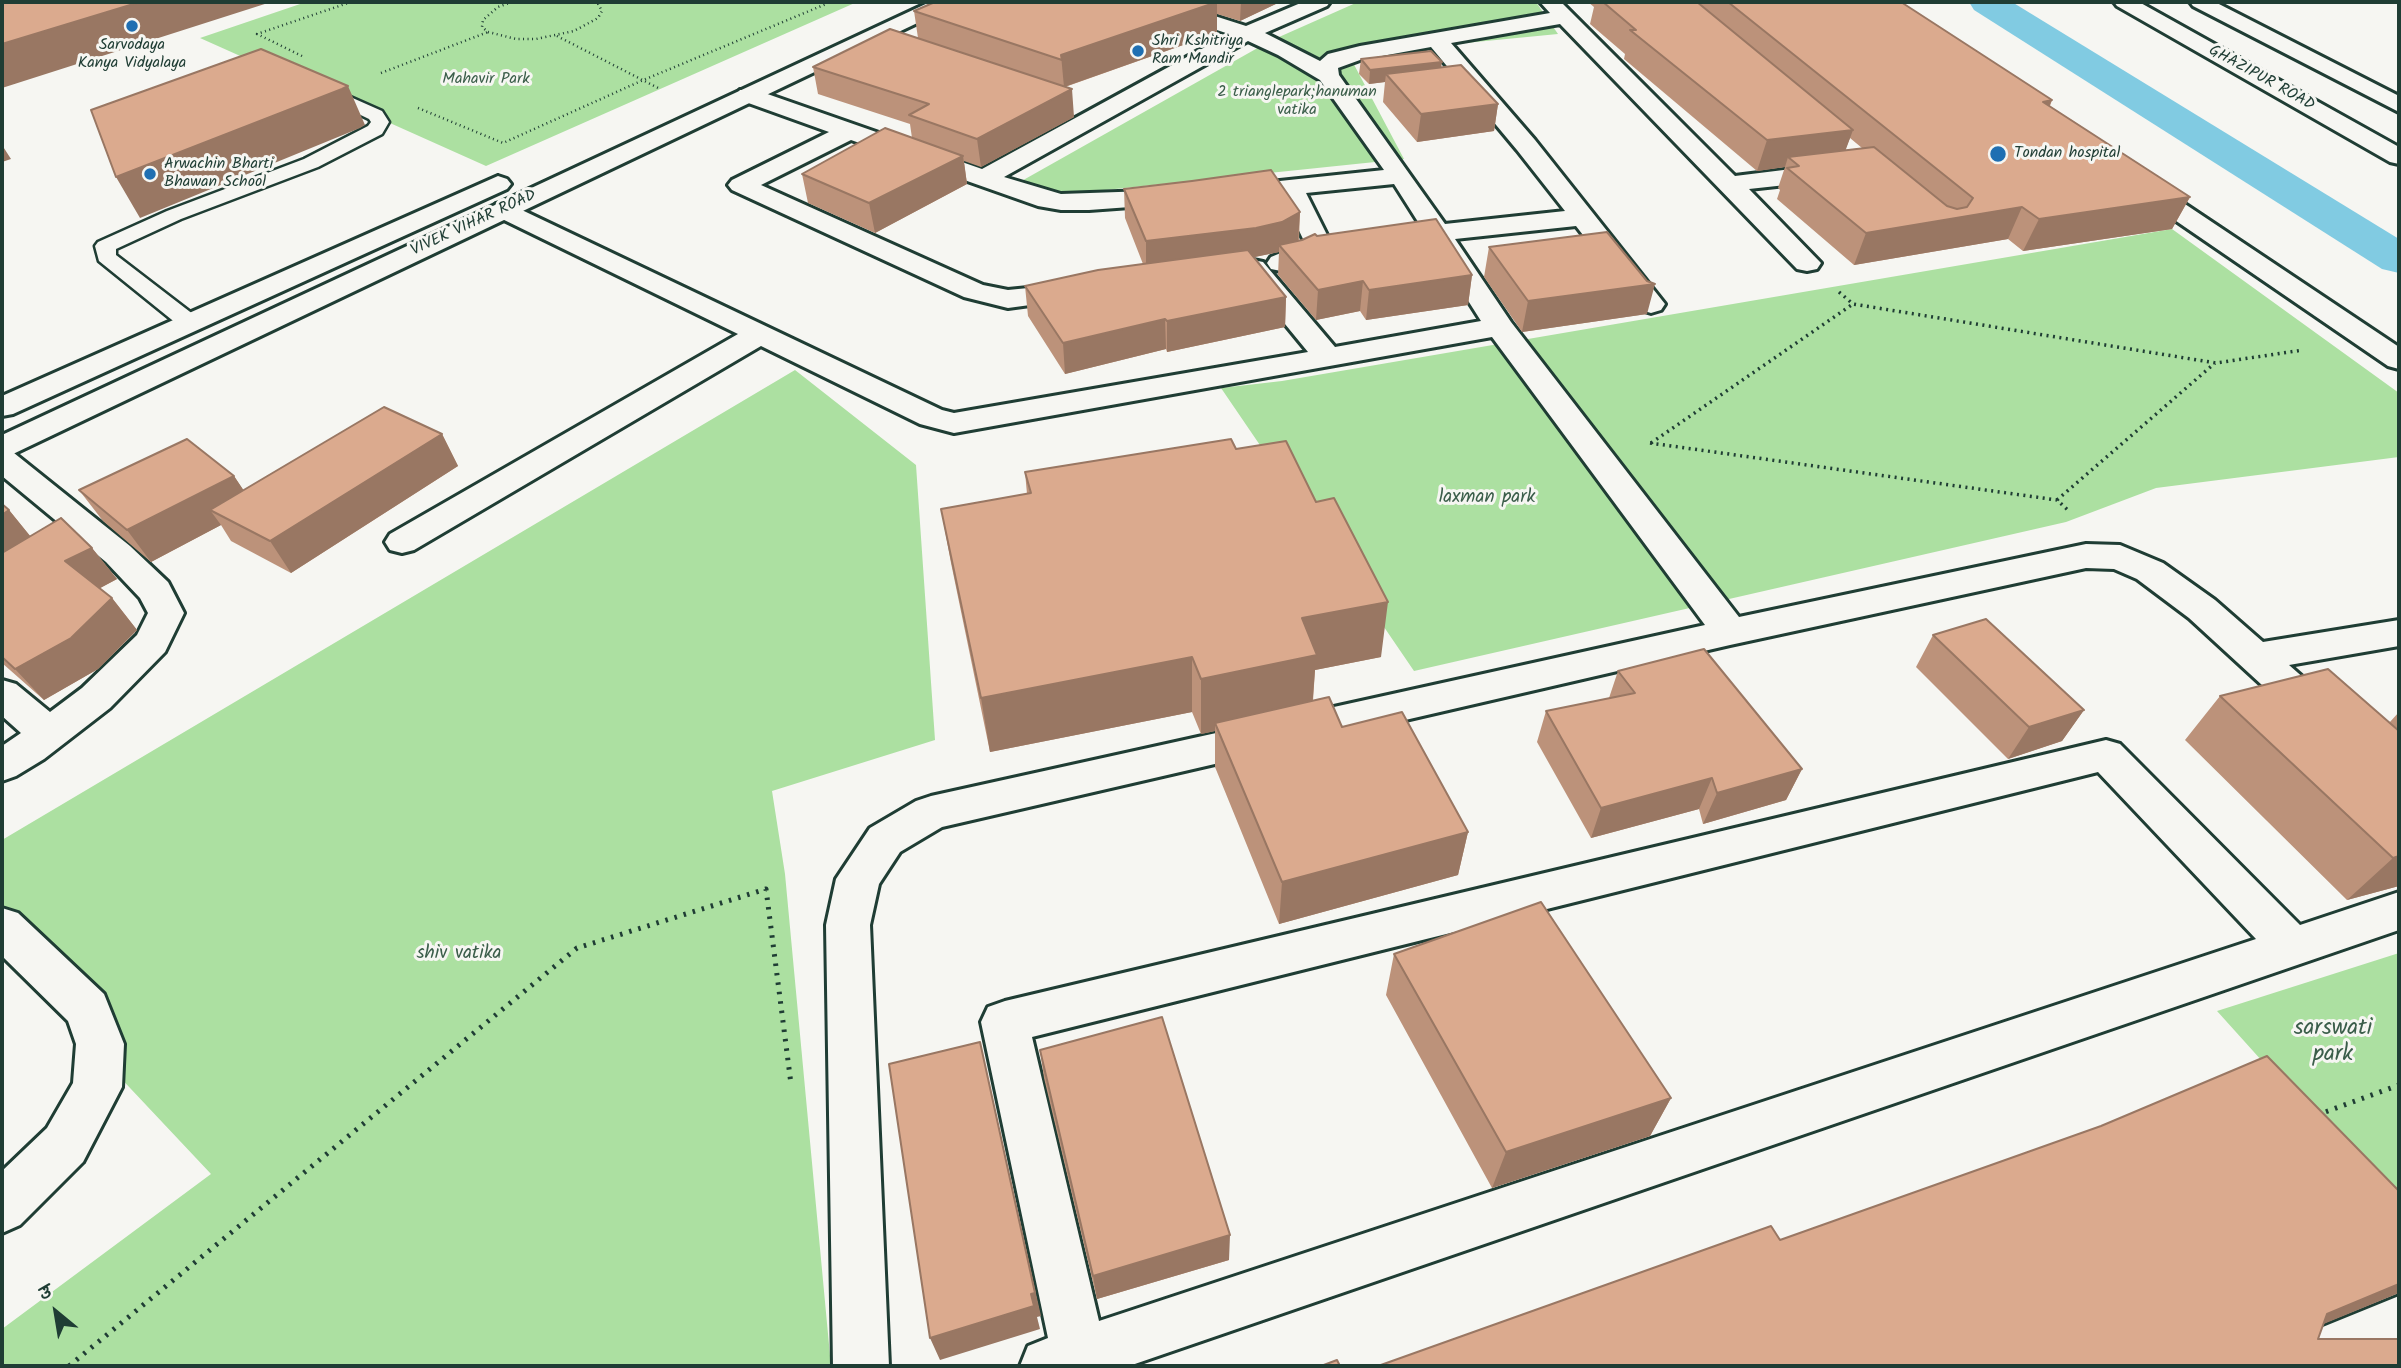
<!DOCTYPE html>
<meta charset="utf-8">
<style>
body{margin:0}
#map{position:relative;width:2401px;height:1368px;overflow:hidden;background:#f6f6f2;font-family:Kalam,"Playpen Sans Deva",sans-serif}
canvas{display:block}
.frame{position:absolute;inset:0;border:4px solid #1f3d34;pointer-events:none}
.north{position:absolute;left:21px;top:1277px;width:70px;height:70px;-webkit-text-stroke:5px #f6f6f2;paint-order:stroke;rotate:330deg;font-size:19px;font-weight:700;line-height:28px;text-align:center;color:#1f3d34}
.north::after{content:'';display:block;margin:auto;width:24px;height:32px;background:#1f3d34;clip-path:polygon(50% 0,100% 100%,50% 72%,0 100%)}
</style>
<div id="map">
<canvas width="2401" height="1368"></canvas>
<div class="frame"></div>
<div class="north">उ</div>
</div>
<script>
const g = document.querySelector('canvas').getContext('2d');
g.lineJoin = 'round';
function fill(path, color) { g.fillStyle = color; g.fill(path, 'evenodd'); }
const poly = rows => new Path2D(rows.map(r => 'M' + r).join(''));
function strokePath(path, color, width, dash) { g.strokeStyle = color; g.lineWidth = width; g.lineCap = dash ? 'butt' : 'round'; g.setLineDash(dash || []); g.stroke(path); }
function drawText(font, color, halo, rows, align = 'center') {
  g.font = font + ' Kalam,sans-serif'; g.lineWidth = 6; g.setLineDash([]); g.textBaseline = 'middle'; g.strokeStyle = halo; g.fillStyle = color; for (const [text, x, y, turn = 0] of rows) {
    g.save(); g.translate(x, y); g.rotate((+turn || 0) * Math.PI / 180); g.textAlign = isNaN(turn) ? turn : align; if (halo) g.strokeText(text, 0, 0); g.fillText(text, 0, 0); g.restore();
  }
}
const green = poly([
 [306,2,857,2,486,166,200,38],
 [1358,2,1536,2,1558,34,1362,53,1350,57,1404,159,1057,195,1018,183,1270,41],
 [2172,229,2399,393,2399,457,2156,488,2066,522,1414,671,1221,388,1282,381],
 [795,370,916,465,935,740,772,791,785,874,831,1366,2,1366,2,1329,211,1174,2,952,2,840],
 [2399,953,2399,1213,2217,1011]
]);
const canal = poly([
 [1969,2,2012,2,2399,239,2399,273,2382,269,1974,10,1969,2]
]);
const pathFar2 = poly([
 [512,2,498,7,483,20,482,27,488,32,516,39,536,39,574,31,598,18,602,11,597,2],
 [557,36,660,89],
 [302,56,257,34,351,2],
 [381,73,488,32],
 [418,108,503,143,641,81,826,4,820,2]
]);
const pathFar1 = poly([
 [1839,292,1853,304,2216,363,2303,350],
 [1650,443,2057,500,2070,512],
 [1651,443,1853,304],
 [2057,500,2215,363]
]);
const path = poly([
 [2317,1115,2399,1085],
 [69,1366,577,948,766,889,791,1084]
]);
const service = poly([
 [321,84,382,111,389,122,382,134,318,167,181,219,116,249,116,255,198,318,201,323,198,328,182,328,99,261,95,246,98,242,167,211,304,159,368,126,371,122,369,119,315,93,312,89,315,85,321,84]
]);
const minor = poly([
 [1141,2,1171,2,1246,26,1303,2,1330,2,1327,6,1265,33,1320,61,1328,54,1360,46,1550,13,1540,2,1561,2,1735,176,1832,164,1841,167,1845,172,1841,177,1832,180,1749,189,1821,263,1817,269,1807,271,1797,269,1560,24,1451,43,1535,140,1665,304,1661,310,1651,313,1641,310,1576,226,1455,239,1511,322,1739,617,2086,544,2120,545,2163,563,2215,600,2263,642,2399,620,2399,646,2289,665,2399,762,2399,802,2384,797,2189,618,2137,579,2114,569,2086,568,1730,645,942,827,900,852,879,884,870,925,889,1366,833,1366,826,925,836,879,870,828,916,801,931,796,1705,625,1492,337,954,433,920,424,761,346,414,550,402,553,390,550,385,542,390,534,738,334,496,216,492,210,496,204,505,202,942,410,954,413,1308,352,1239,268,1243,262,1253,260,1263,262,1335,347,1481,321,1394,184,1306,193,1330,241,1320,257,1291,269,1281,271,1271,269,1267,263,1271,257,1300,245,1304,241,1282,195,1232,200,1223,197,1219,192,1223,187,1384,170,1320,80,1278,55,1248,41,1004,177,1061,194,1176,190,1185,193,1189,198,1185,203,1089,210,1061,210,1038,206,851,140,761,185,983,285,1008,290,1079,283,1089,285,1093,291,1089,297,1008,308,964,297,732,190,728,185,732,180,829,132,740,100,736,95,740,90,756,90,982,169,1229,34,1144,6,1141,2],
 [1431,47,1517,150,1565,211,1445,224,1339,75,1338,68,1360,60,1431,47],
 [2137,175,2146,178,2399,347,2399,369,2388,366,2128,188,2124,183,2128,178,2137,175],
 [2,450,14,453,130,546,168,582,184,613,165,652,110,708,44,759,16,776,2,781,2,746,21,733,2,716,2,680,16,684,50,712,82,688,137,635,148,613,140,598,106,562,2,476,2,450],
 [2106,740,2120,744,2300,925,2399,892,2399,930,1129,1366,1020,1366,1028,1346,1048,1338,981,1022,988,1007,1005,1001,2106,740],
 [2098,772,2256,939,1099,1321,1032,1037,2098,772],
 [2,908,18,913,104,994,124,1044,122,1087,83,1162,20,1225,2,1233,2,1171,47,1128,73,1083,76,1044,68,1021,2,956,2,908],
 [2399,1296,2399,1352,2364,1366,2268,1366,2276,1346,2399,1296]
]);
const tertiary = poly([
 [930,2,956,2,953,6,13,454,2,457,2,435,930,2],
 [498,176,507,179,511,184,507,189,13,414,2,416,2,396,498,176]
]);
const secondary = poly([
 [2114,2,2139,2,2399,147,2399,164,2390,162,2117,6,2114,2],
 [2190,2,2215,2,2399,96,2399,112,2193,6,2190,2]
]);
const wall = poly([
 [934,2,1280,2,1240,21,1217,14,1217,33,1065,87,1074,117,981,167,964,161,967,184,875,233,808,203,802,174,912,138,910,124,818,94,813,67,918,38,914,11],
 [1588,2,1901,2,2052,100,2050,106,2190,197,2172,229,2023,251,2008,239,1854,265,1777,199,1780,190,1778,188,1785,167,1757,171,1624,59,1625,54,1590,24,1594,7],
 [1850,138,1862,148,1845,150],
 [1361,59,1441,68,1498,104,1494,131,1417,142,1383,102,1385,82,1369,84,1359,74],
 [1124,189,1300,212,1299,241,1317,236,1472,275,1468,305,1366,320,1360,311,1316,320,1278,275,1279,252,1254,257,1286,297,1285,327,1167,352,1166,349,1065,374,1028,316,1025,286,1143,264,1125,218],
 [1489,247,1647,281,1647,314,1522,332,1484,277],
 [442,434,458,466,291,573,231,541,221,525,151,562,103,521,79,490,234,476,243,490],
 [1236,449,1381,657,1315,670,1313,701,1342,727,1468,832,1458,875,1279,924,1215,767,1215,731,1201,734,1192,712,990,752,951,563,941,509,1027,494,1025,472],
 [2,504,9,510,30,536,92,548,117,579,100,588,112,598,137,630,98,669,44,700,2,663],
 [1933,635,2084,710,2062,741,2008,759,1916,667],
 [1618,671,1802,769,1786,800,1703,824,1699,809,1591,838,1537,742,1546,711,1609,698],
 [2220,696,2389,723,2399,712,2399,886,2347,900,2185,740],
 [1394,954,1671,1098,1650,1136,1492,1188,1386,995],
 [1040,1050,1229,1260,1097,1299,1044,1078]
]);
const shadedWall = poly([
 [140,2,271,2,2,88,2,44],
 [1217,2,1217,33,1064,87,1061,55],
 [1241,2,1280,2,1240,21],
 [1442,62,1440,76,1386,74,1385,82,1369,84,1370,70],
 [348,86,365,125,360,128,140,218,116,177],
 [1072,89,1074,117,981,167,977,139],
 [2052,100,2038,130,2043,102],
 [1498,104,1494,131,1417,142,1421,114],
 [1853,130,1842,160,1788,157,1785,167,1757,171,1767,140],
 [2,145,11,159,2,162],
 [963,156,967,184,875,233,869,203],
 [2190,197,2172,229,2023,251,2039,219],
 [2022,207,2008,239,1854,265,1866,233],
 [1300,212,1298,241,1279,245,1279,252,1255,257,1146,271,1146,241],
 [1472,275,1468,305,1366,320,1369,290],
 [1363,281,1360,311,1316,320,1318,290],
 [1655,284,1647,314,1522,332,1528,301],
 [1286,297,1285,327,1167,352,1167,321],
 [1165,319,1166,349,1065,374,1063,343],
 [442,434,458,466,291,573,270,541],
 [234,476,255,507,210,510,221,525,151,562,127,530],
 [9,510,35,542,2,562,2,515],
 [92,548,117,579,91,593,65,561],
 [112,598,137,630,98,669,44,700,15,669],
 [1388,602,1381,657,1315,670,1312,709,1215,723,1215,731,1201,734,1201,679,1302,618],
 [1192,657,1192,712,990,752,981,698],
 [2084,710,2062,741,2008,759,2029,727],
 [1802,769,1786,800,1703,824,1717,793],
 [1712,778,1699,809,1591,838,1601,808],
 [1468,832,1458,875,1279,924,1282,882],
 [2399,856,2399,886,2347,900,2393,858],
 [980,1042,1041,1316,1037,1317,1040,1329,940,1360,930,1338],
 [1671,1098,1650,1136,1492,1188,1506,1152],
 [1230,1235,1229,1260,1097,1299,1093,1276],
 [2399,1284,2399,1293,2275,1344,2327,1314]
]);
const building = poly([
 [2,2,140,2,2,44,2,2],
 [935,2,1217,2,1061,55,1062,60,914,11,935,2],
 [1603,2,1697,2,1853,130,1767,140,1630,30,1636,30,1603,2],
 [1728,2,1901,2,2052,100,2043,102,2190,197,2039,219,2022,207,1866,233,1787,168,1799,166,1788,157,1874,147,1947,206,1957,209,1967,207,1973,198,1728,2],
 [890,29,1072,89,977,139,909,115,929,104,813,67,890,29],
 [261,49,348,86,342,89,116,177,91,110,261,49],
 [1431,51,1442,62,1370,70,1361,59,1431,51],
 [1461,65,1498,104,1421,114,1386,74,1461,65],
 [885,128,963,156,869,203,802,174,885,128],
 [1271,170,1300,212,1282,222,1256,228,1146,241,1124,189,1192,181,1271,170],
 [1436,219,1472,275,1369,290,1363,281,1318,290,1279,245,1302,240,1315,234,1317,236,1436,219],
 [1607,232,1647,281,1655,284,1528,301,1489,247,1607,232],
 [1248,250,1286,297,1167,321,1165,319,1063,343,1025,286,1098,270,1248,250],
 [384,407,442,434,270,541,210,510,384,407],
 [187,439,234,476,127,530,79,490,187,439],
 [1231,439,1236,449,1286,441,1316,502,1334,498,1388,602,1302,618,1317,655,1201,679,1192,657,981,698,941,509,1031,493,1025,472,1231,439],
 [2,504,9,510,2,515,2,504],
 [61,518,92,548,65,561,112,598,71,638,15,669,2,657,2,553,61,518],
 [1986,619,2084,710,2029,727,1933,635,1986,619],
 [1704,649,1802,769,1717,793,1712,778,1601,808,1546,711,1635,693,1618,671,1704,649],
 [2328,669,2399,731,2399,856,2393,858,2220,696,2328,669],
 [1329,697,1342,727,1402,712,1468,832,1282,882,1215,723,1329,697],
 [1541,902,1671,1098,1506,1152,1394,954,1541,902],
 [1162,1017,1230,1235,1093,1276,1040,1050,1162,1017],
 [980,1042,1035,1293,1031,1294,1034,1306,930,1338,889,1064,980,1042],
 [2267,1056,2399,1191,2399,1284,2327,1314,2318,1339,2399,1339,2399,1366,1378,1366,1771,1226,1780,1240,2101,1126,2267,1056],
 [1337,1360,1340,1366,1321,1366,1337,1360]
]);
const markers = [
 [132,26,7,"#1f6fb2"],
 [1138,51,7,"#1f6fb2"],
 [1998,154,9,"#1f6fb2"],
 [150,174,7,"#1f6fb2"]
];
const farPoinames = [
 ["Shri Kshitriya",1152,42],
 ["Ram Mandir",1152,60],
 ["Sarvodaya",132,46,"center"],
 ["Kanya Vidyalaya",132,64,"center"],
 ["Tondan hospital",2014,154],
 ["Arwachin Bharti",164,165],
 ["Bhawan School",164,183]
];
const farStreetnames = [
 ["GHAZIPUR ROAD",2261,79,29],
 ["VIVEK VIHAR ROAD",474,224,-25]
];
const farParknames = [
 ["Mahavir Park",486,80],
 ["2 trianglepark;hanuman",1297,93],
 ["vatika",1297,111]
];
const parkNames = [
 ["laxman park",1487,499],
 ["shiv vatika",459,955]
];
const nearParknames = [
 ["sarswati",2333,1030],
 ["park",2333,1056]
];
fill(green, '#ace0a1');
fill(canal, '#81cbe2');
strokePath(service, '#1f3d34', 5);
strokePath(minor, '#1f3d34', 6);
strokePath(tertiary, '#1f3d34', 6);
strokePath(secondary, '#1f3d34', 6);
strokePath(pathFar2, '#1f3d34', 2.5, [1, 3.5]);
strokePath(pathFar1, '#1f3d34', 3.5, [2, 4.5]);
strokePath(path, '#1f3d34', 5, [2.5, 7]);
fill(service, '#f6f6f2');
fill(minor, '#f6f6f2');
fill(tertiary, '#f6f6f2');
fill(secondary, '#f6f6f2');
fill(wall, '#bc927a');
fill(shadedWall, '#997763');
fill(building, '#dbaa8e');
strokePath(building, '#997763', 2);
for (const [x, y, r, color] of markers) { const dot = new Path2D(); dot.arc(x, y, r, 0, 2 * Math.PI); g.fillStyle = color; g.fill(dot); strokePath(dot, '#f6f6f2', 2.5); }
drawText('16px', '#1f3d34', '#f6f6f2', farPoinames, 'left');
drawText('16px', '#1f3d34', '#f6f6f2', farStreetnames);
drawText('16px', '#3b5e4a', '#f6f6f2', farParknames);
drawText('19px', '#3b5e4a', '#f6f6f2', parkNames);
drawText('23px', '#3b5e4a', '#f6f6f2', nearParknames);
</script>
